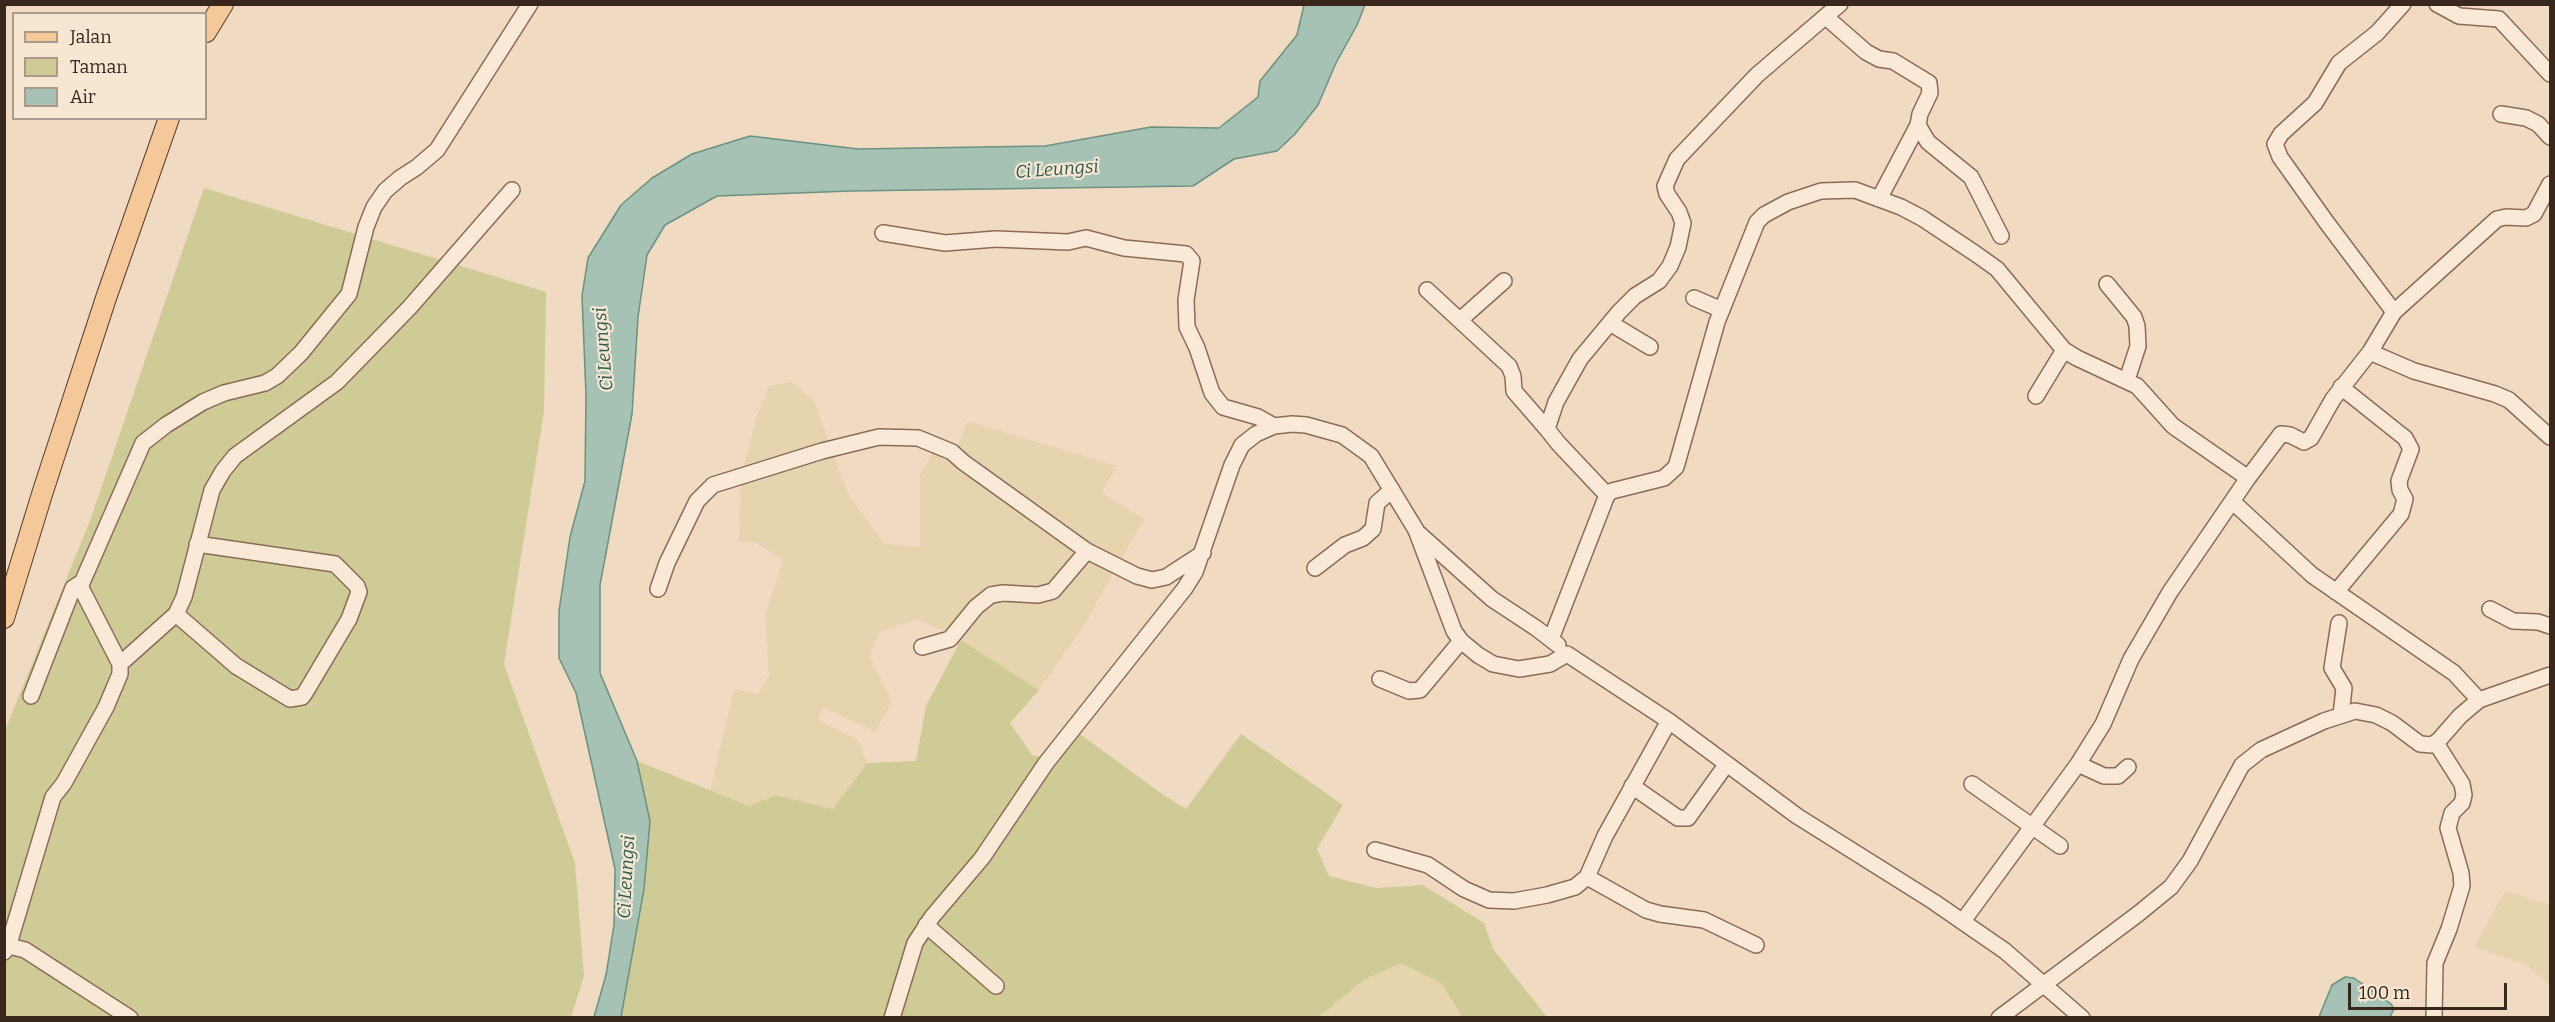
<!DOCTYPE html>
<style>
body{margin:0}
#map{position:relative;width:2555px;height:1022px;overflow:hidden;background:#f0dac2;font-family:Bitter,serif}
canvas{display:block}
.frame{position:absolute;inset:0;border:6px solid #39261d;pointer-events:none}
.legend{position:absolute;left:12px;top:12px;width:195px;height:108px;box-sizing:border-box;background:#f7e6d2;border:2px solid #ab998a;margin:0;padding:8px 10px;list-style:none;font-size:18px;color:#39261d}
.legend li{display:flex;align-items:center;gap:12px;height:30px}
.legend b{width:30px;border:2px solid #ab998a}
.scale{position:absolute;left:2348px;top:983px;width:159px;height:27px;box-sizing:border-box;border:3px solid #39261d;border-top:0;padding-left:8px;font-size:18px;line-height:21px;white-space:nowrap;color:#39261d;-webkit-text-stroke:4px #f7e6d2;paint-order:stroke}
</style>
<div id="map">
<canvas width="2555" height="1022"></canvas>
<div class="frame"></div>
<ul class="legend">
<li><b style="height:8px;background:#f4c898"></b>Jalan</li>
<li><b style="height:16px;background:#cecb96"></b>Taman</li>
<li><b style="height:16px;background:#a5c2b5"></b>Air</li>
</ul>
<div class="scale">100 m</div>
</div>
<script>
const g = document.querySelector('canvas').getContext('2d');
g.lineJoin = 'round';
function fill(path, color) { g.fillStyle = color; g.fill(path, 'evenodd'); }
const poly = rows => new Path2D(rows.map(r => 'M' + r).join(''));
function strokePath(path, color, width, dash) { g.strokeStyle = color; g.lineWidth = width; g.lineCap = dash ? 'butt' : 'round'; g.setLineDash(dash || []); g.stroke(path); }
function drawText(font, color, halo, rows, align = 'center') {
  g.font = font + ' Bitter,serif'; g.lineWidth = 4.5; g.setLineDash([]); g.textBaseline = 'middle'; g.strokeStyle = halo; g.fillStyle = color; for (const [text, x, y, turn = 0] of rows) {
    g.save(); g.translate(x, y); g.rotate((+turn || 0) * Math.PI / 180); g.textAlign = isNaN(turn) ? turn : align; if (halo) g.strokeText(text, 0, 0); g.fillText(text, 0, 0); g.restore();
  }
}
const farmland = poly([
 [791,382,813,399,848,494,884,544,920,547,920,475,935,449,952,462,967,421,1117,466,1101,493,1144,519,1084,625,1039,690,961,640,918,619,879,632,869,656,892,702,875,732,823,707,818,720,858,740,867,763,833,809,776,795,750,806,710,791,734,689,758,694,769,676,765,616,783,560,755,542,739,542,741,476,757,415,769,386],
 [2505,891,2550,905,2550,985,2526,965,2474,947],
 [1401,963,1442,984,1462,1017,1319,1018,1365,978]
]);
const green = poly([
 [204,188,546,292,544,411,504,664,575,863,584,976,571,1017,5,1017,4,733,91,518],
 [961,640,1039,690,1010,723,1032,755,1042,757,1070,727,1165,796,1186,809,1241,734,1343,805,1317,849,1329,876,1376,888,1423,885,1484,923,1493,949,1547,1017,1462,1017,1442,984,1401,963,1365,979,1319,1017,621,1018,644,889,650,821,637,761,749,806,776,795,833,809,867,763,916,761,926,706]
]);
const water = poly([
 [1304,5,1365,5,1357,25,1336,63,1318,105,1295,134,1277,151,1234,159,1193,186,851,191,717,196,665,225,647,255,638,317,632,414,600,585,600,673,637,761,650,821,644,889,621,1017,594,1017,606,975,614,925,615,869,576,693,559,658,559,611,570,537,585,481,586,395,582,296,588,258,621,205,652,178,692,154,750,136,858,149,1045,146,1151,127,1219,128,1258,97,1260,81,1297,35,1304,5],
 [2345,977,2354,978,2391,1004,2394,1009,2390,1017,2319,1017,2332,985,2345,977]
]);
const minor = poly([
 [2437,4,2459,16,2499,19,2550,74],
 [1826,17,1866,52,1879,59,1893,61,1929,83,1930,93,1920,114,1918,125,1922,132,1928,142,1971,177,2001,236],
 [2501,114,2526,118,2538,124,2550,137],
 [1879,199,1918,125],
 [883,233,945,243,996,239,1068,242,1086,238,1124,248,1186,254,1192,261,1186,300,1187,327,1197,348,1212,393,1223,407,1258,417,1274,426],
 [2107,284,2134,317,2137,326,2138,346,2127,380],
 [1427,290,1509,366,1513,376,1514,391,1547,429],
 [1694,298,1722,310],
 [2394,312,2497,219,2506,217,2526,218,2534,214,2550,184],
 [1460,320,1504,281],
 [1610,323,1650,347],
 [2370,352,2414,371,2495,394,2509,400,2550,437],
 [2036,396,2064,350],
 [1607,495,1558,443,1547,429,1556,402,1580,359,1619,312,1635,296,1659,281,1670,266,1678,247,1683,223,1679,212,1667,194,1665,186,1677,159,1757,75,1840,4],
 [2233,502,2312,575,2454,673,2479,700],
 [1416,531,1492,599,1536,628,1558,645],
 [1315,568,1345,545,1363,538,1373,529,1377,503,1392,490],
 [81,585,143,443,166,425,203,402,224,393,265,383,277,376,301,353,349,294,366,227,374,207,385,191,400,178,417,167,437,150,530,4],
 [658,589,667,563,697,501,713,485,822,451,879,437,918,438,952,452,963,462,1087,551],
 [2336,592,2401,514,2405,499,2400,490,2399,481,2411,449,2405,438,2341,387],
 [2490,609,2513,621,2538,622,2550,626],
 [176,614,236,666,290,699,302,697,305,693,349,619,359,592,357,586,335,564,197,544],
 [2339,623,2332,668,2344,688,2341,715],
 [1551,639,1607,495,1612,491,1664,478,1676,467,1717,322,1757,222,1764,215,1788,202,1821,191,1855,190,1901,207,1922,218,1976,254,1997,269,2064,350,2077,358,2137,386,2173,426,2248,478],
 [922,647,950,639,976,607,991,595,1003,593,1038,595,1053,591,1087,551,1137,576,1152,580,1166,577,1203,553],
 [120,664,176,614,184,597,212,490,223,471,235,456,337,382,410,307,512,190],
 [1380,679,1409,691,1420,690,1461,641],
 [2078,764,2104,776,2118,776,2128,767],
 [1972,784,2060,846],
 [1632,786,1678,818,1688,818,1726,765],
 [1375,850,1428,865,1464,889,1489,900,1514,901,1547,895,1575,887,1587,877,1605,836,1669,721],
 [1587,877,1646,910,1660,914,1704,920,1756,945],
 [1963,921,2078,764,2103,724,2131,659,2170,592,2248,478,2281,434,2290,435,2304,442,2311,438,2333,399,2370,352,2394,312,2327,223,2280,157,2275,144,2281,134,2315,103,2339,63,2377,33,2403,4],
 [926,925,996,986],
 [8,947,53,797,64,783,106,707,120,674,120,664,79,584,73,588,31,696],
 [4,952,8,947,13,947,25,950,130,1018],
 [892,1018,915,943,932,917,982,858,1046,763,1185,588,1195,572,1232,465,1242,445,1256,434,1274,426,1292,424,1306,425,1342,435,1371,456,1416,530,1454,631,1461,641,1478,655,1493,664,1519,669,1550,664,1567,654,1669,721,1797,816,1934,902,2005,951,2082,1018],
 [1999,1018,2138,914,2171,887,2190,861,2242,765,2261,750,2324,721,2355,711,2376,715,2392,723,2420,744,2432,745,2439,740,2460,716,2479,700,2550,675],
 [2434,1018,2435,963,2449,929,2462,886,2461,873,2448,828,2452,813,2462,803,2464,795,2462,784,2436,743]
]);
const major = poly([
 [206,32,223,4],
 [4,618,43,491,106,298,169,118]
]);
const waterNames = [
 ["Ci Leungsi",1057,170,-4],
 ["Ci Leungsi",604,349,-95],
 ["Ci Leungsi",627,877,-87]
];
fill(farmland, '#e6d4af');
fill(green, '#cecb96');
fill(water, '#a5c2b5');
strokePath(water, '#6b9181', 1.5);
strokePath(minor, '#8a6b58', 18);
strokePath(major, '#583a2d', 22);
strokePath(minor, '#fae9d6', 15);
strokePath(major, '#f4c898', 20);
drawText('italic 18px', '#2c5a4f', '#f7e6d2', waterNames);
</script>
